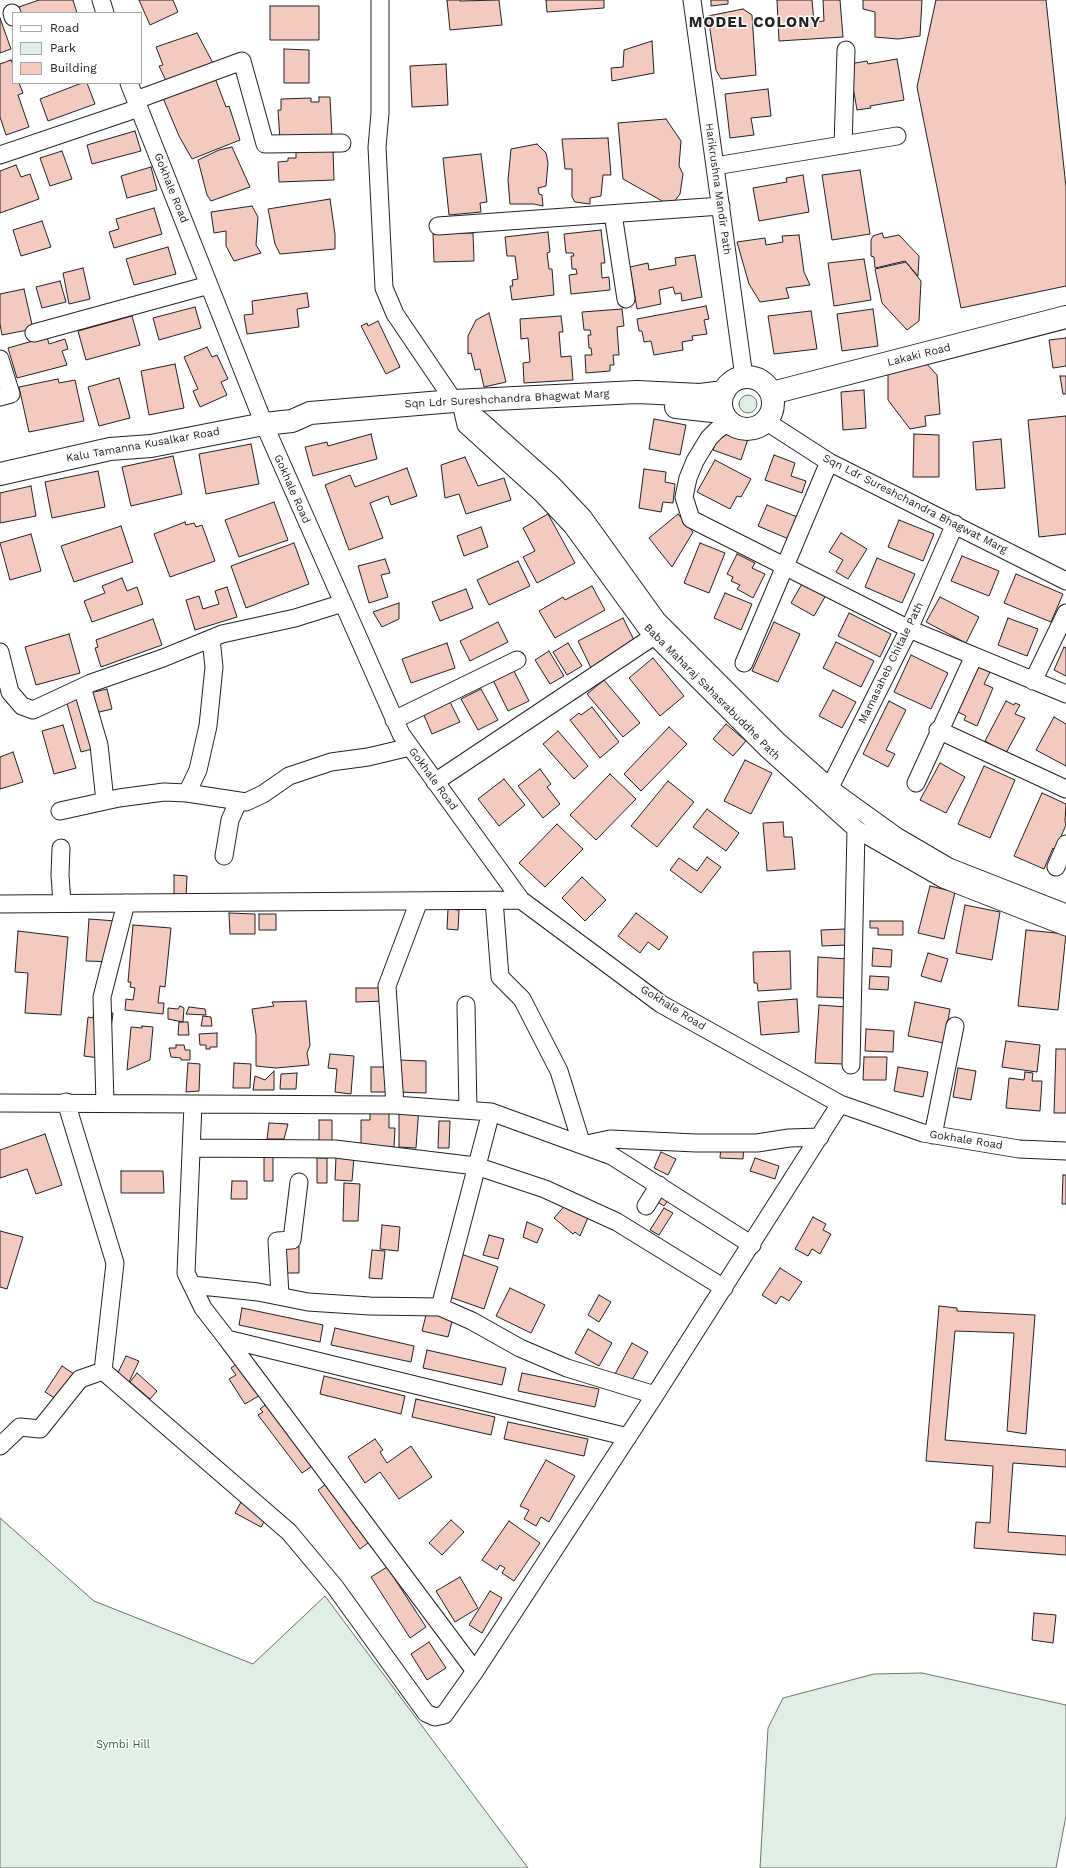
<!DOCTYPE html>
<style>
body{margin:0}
#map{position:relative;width:1066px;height:1868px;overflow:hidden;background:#fff;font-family:"Work Sans",sans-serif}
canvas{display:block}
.legend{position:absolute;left:12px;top:12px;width:130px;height:72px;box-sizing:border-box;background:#fff;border:1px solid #a7a7a7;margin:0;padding:5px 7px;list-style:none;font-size:12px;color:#222}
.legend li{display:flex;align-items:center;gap:8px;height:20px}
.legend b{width:20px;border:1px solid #a7a7a7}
</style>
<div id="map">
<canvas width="1066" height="1868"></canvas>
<ul class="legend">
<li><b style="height:5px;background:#fff"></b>Road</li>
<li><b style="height:11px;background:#e0efe3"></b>Park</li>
<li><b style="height:11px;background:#f3c9c0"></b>Building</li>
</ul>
</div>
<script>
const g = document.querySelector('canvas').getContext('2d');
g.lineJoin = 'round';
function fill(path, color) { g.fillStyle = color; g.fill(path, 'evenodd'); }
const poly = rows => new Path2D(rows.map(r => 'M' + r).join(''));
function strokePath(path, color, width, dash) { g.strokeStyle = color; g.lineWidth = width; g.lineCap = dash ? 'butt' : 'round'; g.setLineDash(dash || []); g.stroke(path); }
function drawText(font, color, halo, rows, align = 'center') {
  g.font = font + ' "Work Sans",sans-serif'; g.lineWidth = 3; g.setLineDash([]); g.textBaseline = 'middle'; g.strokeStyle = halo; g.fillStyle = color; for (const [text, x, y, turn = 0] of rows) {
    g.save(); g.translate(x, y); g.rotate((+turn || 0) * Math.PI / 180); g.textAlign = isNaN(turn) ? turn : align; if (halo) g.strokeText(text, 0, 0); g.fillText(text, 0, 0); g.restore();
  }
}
const green = poly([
 '739 404a9 9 0 1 1 18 0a9 9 0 1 1-18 0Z',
 [0,1518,94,1601,253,1664,325,1596,528,1868,0,1868,0,1518],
 [922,1673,1066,1705,1066,1816,1056,1868,760,1868,768,1728,783,1698,874,1674,922,1673]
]);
const building = poly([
 [39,0,73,0,77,13,21,13,19,7,39,0],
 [139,0,173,0,178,12,150,25,139,0],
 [447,0,460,0,460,1,499,0,502,25,450,30,447,0],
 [546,0,604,0,604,8,547,12,546,0],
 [711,0,728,0,728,4,711,6,711,0],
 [777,0,812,0,814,22,824,21,823,0,840,0,843,37,779,41,777,0],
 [863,0,922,0,920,36,898,39,875,37,875,12,863,9,863,0],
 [936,0,1046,0,1066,187,1066,286,961,308,917,87,936,0],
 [270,6,319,6,319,40,270,40,270,6],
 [743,9,752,15,756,75,721,79,716,70,708,16,743,9],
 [0,18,11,49,0,53,0,18],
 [197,33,214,65,167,83,159,66,163,65,156,47,197,33],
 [652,41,654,73,612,81,611,68,623,67,624,50,652,41],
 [284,49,309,50,309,83,284,83,284,49],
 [897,59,904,100,870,106,871,108,857,110,849,64,867,61,868,64,897,59],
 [11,60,13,65,13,83,19,83,23,93,18,95,29,127,6,135,0,117,0,64,11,60],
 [446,64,448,105,412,107,410,66,446,64],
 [215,78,226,107,229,106,240,140,192,159,179,136,163,98,215,78],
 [82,83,87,83,95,104,48,121,40,99,82,83],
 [768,89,771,116,751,118,754,135,730,138,725,94,768,89],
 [319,97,330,97,332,137,280,140,278,110,281,110,281,99,311,98,311,102,319,102,319,97],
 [666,119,681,141,679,166,683,174,680,194,671,206,623,179,618,123,666,119],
 [135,131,141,151,92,164,87,145,135,131],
 [608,138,611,175,603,175,601,196,590,198,590,204,575,202,572,197,572,169,565,169,562,139,608,138],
 [537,144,546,153,548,163,546,186,538,188,539,194,542,195,543,206,534,204,510,204,508,180,511,149,537,144],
 [232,147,250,187,211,201,207,195,198,160,219,150,232,147],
 [333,148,334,180,279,182,278,162,288,161,288,158,296,158,296,150,333,148],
 [62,151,72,179,50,186,40,158,62,151],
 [481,154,487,202,480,203,481,212,449,215,443,158,481,154],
 [16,165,21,177,30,174,39,199,0,213,0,171,16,165],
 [151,167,157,190,127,198,121,176,151,167],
 [860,170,870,234,832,240,822,175,860,170],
 [803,175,809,212,759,221,753,188,787,182,786,178,803,175],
 [330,199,335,234,335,249,280,254,275,244,268,209,330,199],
 [252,206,258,217,256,245,261,253,234,261,226,246,226,231,214,233,211,212,252,206],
 [154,208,162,234,114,248,109,232,119,229,116,219,154,208],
 [42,221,51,247,21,256,13,230,42,221],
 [601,230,605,263,601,263,602,278,609,277,610,290,571,294,569,275,577,274,576,269,572,269,571,256,574,256,573,253,566,253,564,234,601,230],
 [548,232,550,252,547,253,549,269,552,269,554,295,512,300,510,286,513,286,512,280,518,279,515,256,507,256,505,237,548,232],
 [473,233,474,261,434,262,433,234,473,233],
 [882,233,884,238,899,235,919,256,918,276,905,261,875,268,874,257,871,256,871,240,873,236,882,233],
 [799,235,804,272,810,285,786,288,789,298,760,302,749,284,737,242,765,238,766,245,783,242,782,236,799,235],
 [168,247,176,274,134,285,126,259,168,247],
 [695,255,702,297,682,301,681,293,675,294,673,287,659,290,661,304,637,309,630,267,648,263,649,270,676,265,675,258,695,255],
 [864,259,871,300,834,306,828,263,864,259],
 [906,262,921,281,919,321,907,330,882,303,875,269,906,262],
 [83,268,90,299,69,304,63,273,83,268],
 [60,281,66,302,42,308,36,287,60,281],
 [24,289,33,329,2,335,0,324,0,294,24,289],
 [307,293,309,307,297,309,299,327,247,334,244,315,253,314,252,301,307,293],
 [706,306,709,319,704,320,707,334,692,336,693,340,682,342,683,350,654,355,651,341,644,342,642,331,639,331,637,319,706,306],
 [195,307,201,328,159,340,153,318,195,307],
 [622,309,624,326,617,327,619,355,613,355,614,365,610,365,610,371,586,373,585,355,592,355,591,348,589,348,588,335,591,335,590,330,584,330,582,312,622,309],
 [873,309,878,346,842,351,837,314,873,309],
 [811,311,817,349,774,354,768,316,811,311],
 [489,313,506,382,484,387,480,369,475,370,471,353,468,354,468,336,476,320,489,313],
 [132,316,140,345,86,360,78,331,132,316],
 [561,316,563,332,559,332,561,357,571,356,573,380,524,383,523,363,530,362,528,338,521,339,520,319,561,316],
 [378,321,400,367,386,374,361,326,367,323,368,326,378,321],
 [47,337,49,344,65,339,68,349,62,351,67,365,17,378,8,348,47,337],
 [1066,338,1066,366,1053,368,1049,340,1066,338],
 [207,347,212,357,217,355,228,379,221,382,227,395,200,407,193,391,198,389,184,357,207,347],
 [925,362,937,375,940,414,925,416,926,426,910,429,888,400,888,364,925,362],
 [175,364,184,408,149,415,141,371,175,364],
 [1060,376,1066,376,1066,394,1063,394,1060,376],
 [119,378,130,418,99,426,88,387,119,378],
 [58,379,59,383,75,380,84,421,29,432,19,387,58,379],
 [864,390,866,428,843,430,841,392,864,390],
 [1066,416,1066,534,1039,537,1028,420,1066,416],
 [654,419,686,425,680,455,649,449,654,419],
 [720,429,748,439,741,460,713,450,720,429],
 [371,434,377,459,313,476,305,447,327,442,328,446,371,434],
 [914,434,939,435,939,477,913,477,914,434],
 [1001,439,1005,488,976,490,973,442,1001,439],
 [251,444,259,484,206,494,199,454,251,444],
 [774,455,795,463,791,476,806,481,802,493,765,480,774,455],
 [173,456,182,494,131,506,122,467,173,456],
 [465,457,478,486,504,478,511,500,466,514,459,494,445,498,441,465,465,457],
 [715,460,751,479,741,497,737,496,730,509,697,492,715,460],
 [407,468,417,496,391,505,388,496,370,503,383,538,349,550,325,485,350,475,355,487,407,468],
 [644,469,666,472,665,482,675,484,673,503,663,502,661,512,639,508,644,469],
 [98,471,105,507,52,518,45,482,98,471],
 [31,486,36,516,0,523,0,493,31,486],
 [274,502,288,540,239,557,225,520,274,502],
 [767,505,800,518,791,540,758,526,767,505],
 [548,514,575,563,537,583,523,557,535,551,523,528,548,514],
 [678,514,693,532,672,567,649,538,678,514],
 [899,520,934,534,923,561,888,547,899,520],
 [185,522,186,525,194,523,196,527,202,525,215,561,170,577,154,534,185,522],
 [121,526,133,562,74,582,61,546,121,526],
 [481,527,488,547,464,556,457,536,481,527],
 [841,533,867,549,848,579,836,572,843,560,829,552,841,533],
 [31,534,41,571,10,580,0,543,31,534],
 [294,543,309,584,246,608,231,566,294,543],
 [700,543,725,553,709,593,684,583,700,543],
 [737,554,755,563,752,568,765,574,753,598,737,589,740,585,731,581,733,577,727,574,737,554],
 [962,556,999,571,989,596,951,581,962,556],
 [877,558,915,574,902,603,865,587,877,558],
 [385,559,390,573,381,575,388,597,369,603,358,566,385,559],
 [518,561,530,586,489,605,477,580,518,561],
 [1016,574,1063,594,1051,622,1004,603,1016,574],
 [122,578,127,591,137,587,143,604,92,622,84,601,105,593,102,586,122,578],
 [803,582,826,595,814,616,791,603,803,582],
 [592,586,605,610,555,638,539,611,563,597,565,600,592,586],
 [227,587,237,617,195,630,186,600,199,596,203,609,219,604,215,591,227,587],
 [466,589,473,608,440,621,432,602,466,589],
 [725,593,752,604,741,630,714,618,725,593],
 [940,597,979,617,966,643,926,622,940,597],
 [399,603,399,619,382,627,373,612,399,603],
 [849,613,891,634,880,657,838,636,849,613],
 [623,618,637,646,591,668,578,641,623,618],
 [1008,618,1038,629,1027,656,998,645,1008,618],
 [153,619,162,645,101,667,95,648,98,647,96,640,153,619],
 [498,622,508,642,470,661,460,641,498,622],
 [774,622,800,634,778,682,752,671,774,622],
 [69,634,80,673,36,685,25,647,69,634],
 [836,642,874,661,861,687,823,668,836,642],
 [447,643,455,668,411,683,402,659,447,643],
 [568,643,582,666,567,675,553,652,568,643],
 [1064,647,1066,648,1066,676,1054,670,1064,647],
 [549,651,564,676,550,684,535,660,549,651],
 [911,655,948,673,931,709,894,692,911,655],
 [653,658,684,696,660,716,629,678,653,658],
 [976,666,990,672,984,684,993,688,977,726,964,720,966,716,956,711,976,666],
 [514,671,529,701,508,711,493,680,514,671],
 [604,680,640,723,623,737,587,694,604,680],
 [107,689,112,709,95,713,90,693,107,689],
 [481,689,498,720,478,730,461,699,481,689],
 [833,690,856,702,842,728,819,716,833,690],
 [81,696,96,748,81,752,66,700,81,696],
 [889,701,906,710,886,750,895,754,888,767,863,754,889,701],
 [1006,701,1014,705,1015,703,1020,705,1015,714,1025,718,1006,753,985,741,1006,701],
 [450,702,460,722,432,734,423,713,450,702],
 [592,707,619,742,600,758,570,720,579,713,581,715,592,707],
 [1054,717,1066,724,1066,766,1036,750,1054,717],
 [726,724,746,741,733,756,713,739,726,724],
 [63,725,76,768,54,774,42,731,63,725],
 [669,727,687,744,641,791,624,774,669,727],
 [558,731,588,766,574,779,543,744,558,731],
 [13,752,23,782,0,789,0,757,13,752],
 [745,760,772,773,751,814,724,801,745,760],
 [940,763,965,777,946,813,920,800,940,763],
 [984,766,1015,780,990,838,958,824,984,766],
 [540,769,551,784,547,787,560,804,543,818,518,786,540,769],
 [610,774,636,799,596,840,570,815,610,774],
 [504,779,525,805,499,826,478,799,504,779],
 [668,781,694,802,657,847,631,826,668,781],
 [1042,793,1066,804,1065,821,1066,825,1055,850,1053,848,1044,869,1014,856,1042,793],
 [707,809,739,833,726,851,693,827,707,809],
 [783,822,784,837,792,837,795,869,767,871,763,823,783,822],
 [557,824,583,849,545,887,519,863,557,824],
 [707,857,721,867,701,893,670,870,679,858,697,871,707,857],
 [174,875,187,876,186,899,174,899,174,875],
 [582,877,606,900,585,921,562,898,582,877],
 [930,886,955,892,944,939,918,933,930,886],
 [965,905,1000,912,992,960,956,953,965,905],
 [448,909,459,910,458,930,447,929,448,909],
 [229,913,255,914,255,934,230,934,229,913],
 [636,913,668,937,659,950,648,942,640,953,618,936,636,913],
 [259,914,276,914,276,930,259,930,259,914],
 [89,919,116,921,114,962,86,961,89,919],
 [870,921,903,921,903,935,878,935,878,928,870,928,870,921],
 [133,925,171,928,165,987,160,986,158,1003,164,1003,163,1014,125,1010,126,999,133,1000,135,988,130,987,131,982,128,982,133,925],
 [846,929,847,945,822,946,821,930,846,929],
 [1026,930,1066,934,1058,1010,1018,1006,1026,930],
 [18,931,68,937,61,1015,25,1013,28,973,15,972,18,931],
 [873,948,892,950,891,967,872,966,873,948],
 [790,951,791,989,758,991,757,983,754,983,753,952,790,951],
 [928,953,948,959,941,982,921,976,928,953],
 [818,957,847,959,846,998,817,997,818,957],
 [870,976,889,977,888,990,869,989,870,976],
 [356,988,383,988,385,1001,356,1002,356,988],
 [797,999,799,1032,761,1035,758,1002,797,999],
 [306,1001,310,1045,307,1053,309,1065,276,1068,256,1066,256,1035,252,1009,274,1006,272,1002,306,1001],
 [915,1002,950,1009,944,1043,908,1036,915,1002],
 [819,1005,847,1007,844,1064,815,1063,819,1005],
 [180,1006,184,1008,183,1022,168,1019,168,1008,178,1009,180,1006],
 [189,1007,205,1009,206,1015,186,1014,189,1007],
 [94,1009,113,1013,107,1059,84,1056,88,1017,93,1018,94,1009],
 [203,1016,211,1017,212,1026,201,1026,203,1016],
 [179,1022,188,1022,189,1035,178,1035,179,1022],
 [142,1026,153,1027,150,1060,127,1070,131,1027,142,1028,142,1026],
 [866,1029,894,1031,893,1052,865,1051,866,1029],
 [217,1033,217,1047,210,1047,210,1049,206,1049,206,1045,200,1045,199,1034,217,1033],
 [1006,1041,1040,1045,1037,1072,1002,1067,1006,1041],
 [176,1045,184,1045,185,1050,190,1050,190,1060,181,1060,181,1058,171,1057,169,1048,176,1048,176,1045],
 [1056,1049,1066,1049,1066,1113,1054,1113,1056,1049],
 [330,1054,354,1056,351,1094,335,1092,337,1069,328,1068,330,1054],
 [864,1057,887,1057,886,1080,863,1080,864,1057],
 [398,1060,426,1061,426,1093,397,1092,398,1060],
 [188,1063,200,1064,199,1091,186,1092,188,1063],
 [234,1063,251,1064,250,1088,233,1088,234,1063],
 [371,1067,391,1067,393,1092,371,1092,371,1067],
 [898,1067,928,1072,923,1097,894,1091,898,1067],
 [958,1068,976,1071,971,1100,953,1097,958,1068],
 [274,1071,274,1090,253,1090,255,1076,265,1080,274,1071],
 [1025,1072,1033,1073,1032,1081,1042,1081,1040,1111,1006,1108,1009,1078,1024,1080,1025,1072],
 [297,1073,296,1089,280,1089,281,1074,297,1073],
 [399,1107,419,1107,416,1148,399,1147,399,1107],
 [370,1110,389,1111,389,1128,395,1128,394,1147,361,1147,361,1120,370,1120,370,1110],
 [319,1120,332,1120,332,1148,319,1148,319,1120],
 [439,1121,450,1121,449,1148,438,1148,439,1121],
 [269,1123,288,1124,284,1139,267,1139,269,1123],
 [45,1134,62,1185,36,1194,27,1169,0,1178,0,1150,45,1134],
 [721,1146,744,1146,743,1159,720,1158,721,1146],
 [661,1152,676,1159,668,1175,654,1168,661,1152],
 [264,1157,273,1157,273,1181,264,1181,264,1157],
 [336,1157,354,1157,352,1181,335,1180,336,1157],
 [317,1158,327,1158,327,1183,317,1183,317,1158],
 [755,1158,779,1166,775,1179,750,1171,755,1158],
 [121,1171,163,1171,164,1193,121,1193,121,1171],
 [1063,1175,1066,1175,1066,1204,1062,1204,1063,1175],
 [232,1181,247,1181,247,1199,231,1199,232,1181],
 [344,1183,360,1184,358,1221,343,1221,344,1183],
 [661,1189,671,1196,664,1206,654,1200,661,1189],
 [568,1202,590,1213,580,1236,575,1232,573,1234,554,1218,568,1202],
 [664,1208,673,1213,659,1235,650,1230,664,1208],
 [813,1217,826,1224,823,1230,831,1234,820,1254,812,1249,808,1256,795,1249,813,1217],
 [527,1222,543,1229,537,1243,523,1237,527,1222],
 [382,1225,400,1227,398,1251,380,1249,382,1225],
 [0,1231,23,1237,7,1289,0,1287,0,1231],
 [489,1235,504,1239,498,1259,483,1255,489,1235],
 [285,1246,299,1246,299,1273,284,1273,285,1246],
 [372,1250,385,1251,382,1279,369,1278,372,1250],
 [461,1254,498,1267,484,1309,447,1296,461,1254],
 [780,1268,802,1282,789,1301,781,1296,776,1304,762,1295,780,1268],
 [510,1288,545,1305,531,1333,496,1316,510,1288],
 [599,1295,611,1302,599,1322,588,1315,599,1295],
 [939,1306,957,1308,957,1311,1035,1315,1026,1434,1007,1431,1014,1333,955,1331,945,1440,1066,1450,1066,1467,1013,1463,1008,1532,1066,1536,1066,1555,974,1548,976,1522,990,1523,993,1466,926,1461,939,1306],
 [428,1307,454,1314,448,1337,422,1331,428,1307],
 [242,1308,323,1325,320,1342,239,1325,242,1308],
 [335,1328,414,1346,411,1362,331,1345,335,1328],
 [588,1329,612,1343,599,1366,575,1353,588,1329],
 [632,1343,648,1352,631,1382,615,1374,632,1343],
 [427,1350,506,1368,502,1385,423,1368,427,1350],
 [126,1356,139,1361,129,1382,116,1377,126,1356],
 [240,1362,262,1394,245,1404,229,1379,236,1375,231,1368,240,1362],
 [62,1366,74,1374,56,1399,45,1392,62,1366],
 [137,1373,157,1391,150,1399,130,1382,137,1373],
 [522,1373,599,1389,595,1407,518,1391,522,1373],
 [324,1376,405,1396,401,1414,320,1394,324,1376],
 [416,1399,495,1417,491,1435,412,1417,416,1399],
 [269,1402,315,1464,302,1473,258,1415,263,1412,260,1409,269,1402],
 [508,1422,588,1439,584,1456,504,1439,508,1422],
 [375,1439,383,1450,380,1452,387,1463,411,1446,432,1477,399,1499,380,1472,365,1483,348,1457,375,1439],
 [546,1460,575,1476,549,1522,541,1517,536,1526,524,1519,529,1510,520,1506,546,1460],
 [330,1481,372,1540,360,1549,318,1490,330,1481],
 [241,1502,268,1515,261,1527,235,1513,241,1502],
 [451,1520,464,1532,442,1555,429,1543,451,1520],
 [509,1521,540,1543,514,1581,502,1573,505,1568,500,1565,497,1570,482,1560,509,1521],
 [387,1567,426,1627,410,1638,371,1577,387,1567],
 [460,1577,478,1608,455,1622,436,1591,460,1577],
 [490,1591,502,1598,482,1633,469,1625,490,1591],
 [1034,1613,1056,1615,1053,1643,1032,1640,1034,1613],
 [429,1642,446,1668,427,1680,411,1654,429,1642]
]);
const minor = poly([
 [101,0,105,13],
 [380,0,380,113,377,147,384,288,395,314,454,401],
 [692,0,744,377],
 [12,13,13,17],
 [129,83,264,424,401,734,521,900,661,1004,840,1104,923,1133,1019,1149,1066,1151],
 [136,100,242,61,265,144,342,143],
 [843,145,846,50],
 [0,155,139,108],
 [715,166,897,136],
 [613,214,626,299],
 [438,226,721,206],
 [34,333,209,285],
 [0,359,11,394,0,397],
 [463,412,466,425,542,494,572,526,647,629,768,750,856,829,943,879,1066,927],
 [463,412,479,419,551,483,583,517,657,620,777,740,839,795,896,836,949,867,1066,913],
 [729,422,717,430,709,438,695,461,688,478,684,497,691,519,909,629,1066,694],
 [767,422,829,462,1066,581],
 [0,652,10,692,22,706,33,710,91,683,163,658,222,634,295,618,343,603],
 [744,663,829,462],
 [1033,681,1066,613],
 [82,687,99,745,105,801],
 [394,720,517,660],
 [938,730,1066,789],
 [435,782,654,636],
 [916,783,974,656],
 [187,793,246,802,263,794,289,776,331,762,368,757,410,747],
 [824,794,830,787,909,629,955,524],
 [60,811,119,798,164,792,187,793,198,770,208,726,214,667,211,639],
 [61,848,60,875,62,903],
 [224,856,230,820,238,802],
 [1056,867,1066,844],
 [494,900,500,977,522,999,559,1071,582,1145,610,1139,696,1143,757,1143,789,1138,820,1137],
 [0,904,521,900],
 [466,1005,468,1110],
 [851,1065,856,829],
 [66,1102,115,1263,103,1371,289,1532,335,1587,426,1713,435,1717,444,1715,475,1671,655,1395,840,1104],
 [0,1103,395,1105,491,1112,612,1156,752,1245],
 [105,1103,102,997,126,903],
 [193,1104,186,1273,203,1308,227,1339],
 [395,1105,387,986,419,901],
 [933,1135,955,1026],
 [191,1148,335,1149,476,1166,545,1189,617,1222,724,1288],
 [646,1206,659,1185],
 [192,1285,258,1292,308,1302,370,1306,440,1307,472,1321,520,1348,567,1368,655,1395],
 [280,1296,277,1241,292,1240,299,1182],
 [440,1307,491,1112],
 [0,1446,20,1427,40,1429,80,1379,103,1371],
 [475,1671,227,1339,628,1437]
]);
const major = poly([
 '721 403a26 26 0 1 1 52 0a26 26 0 1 1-52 0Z',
 [772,393,1066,317],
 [676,407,722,412],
 [0,474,110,449,151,446,264,424,292,421,310,413,454,401,637,392,700,395,724,392]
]);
const streetNames = [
 ["Gokhale Road",171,188,68],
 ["Harikrushna Mandir Path",718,189,82],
 ["Lakaki Road",919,355,-14],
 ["Sqn Ldr Sureshchandra Bhagwat Marg",507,399,-3],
 ["Kalu Tamanna Kusalkar Road",143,445,-10],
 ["Gokhale Road",292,489,66],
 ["Sqn Ldr Sureshchandra Bhagwat Marg",915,504,27],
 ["Mamasaheb Chitale Path",891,663,-64],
 ["Baba Maharaj Sahasrabuddhe Path",712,692,45],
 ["Gokhale Road",433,779,54],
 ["Gokhale Road",673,1008,32],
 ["Gokhale Road",966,1140,9]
];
const parkNames = [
 ["Symbi Hill",123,1745]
];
const districtNames = [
 ["MODEL COLONY",755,23]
];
fill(green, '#e0efe3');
strokePath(green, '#6f6f6f', 1);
fill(building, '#f3c9c0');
strokePath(building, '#222', 1);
strokePath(minor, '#222', 19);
strokePath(major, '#222', 24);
strokePath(minor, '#fff', 17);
strokePath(major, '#fff', 22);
drawText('11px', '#222', '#fff', streetNames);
drawText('11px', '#2f5e38', '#fff', parkNames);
g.letterSpacing = '1px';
drawText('bold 15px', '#222', '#fff', districtNames);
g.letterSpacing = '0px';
</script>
